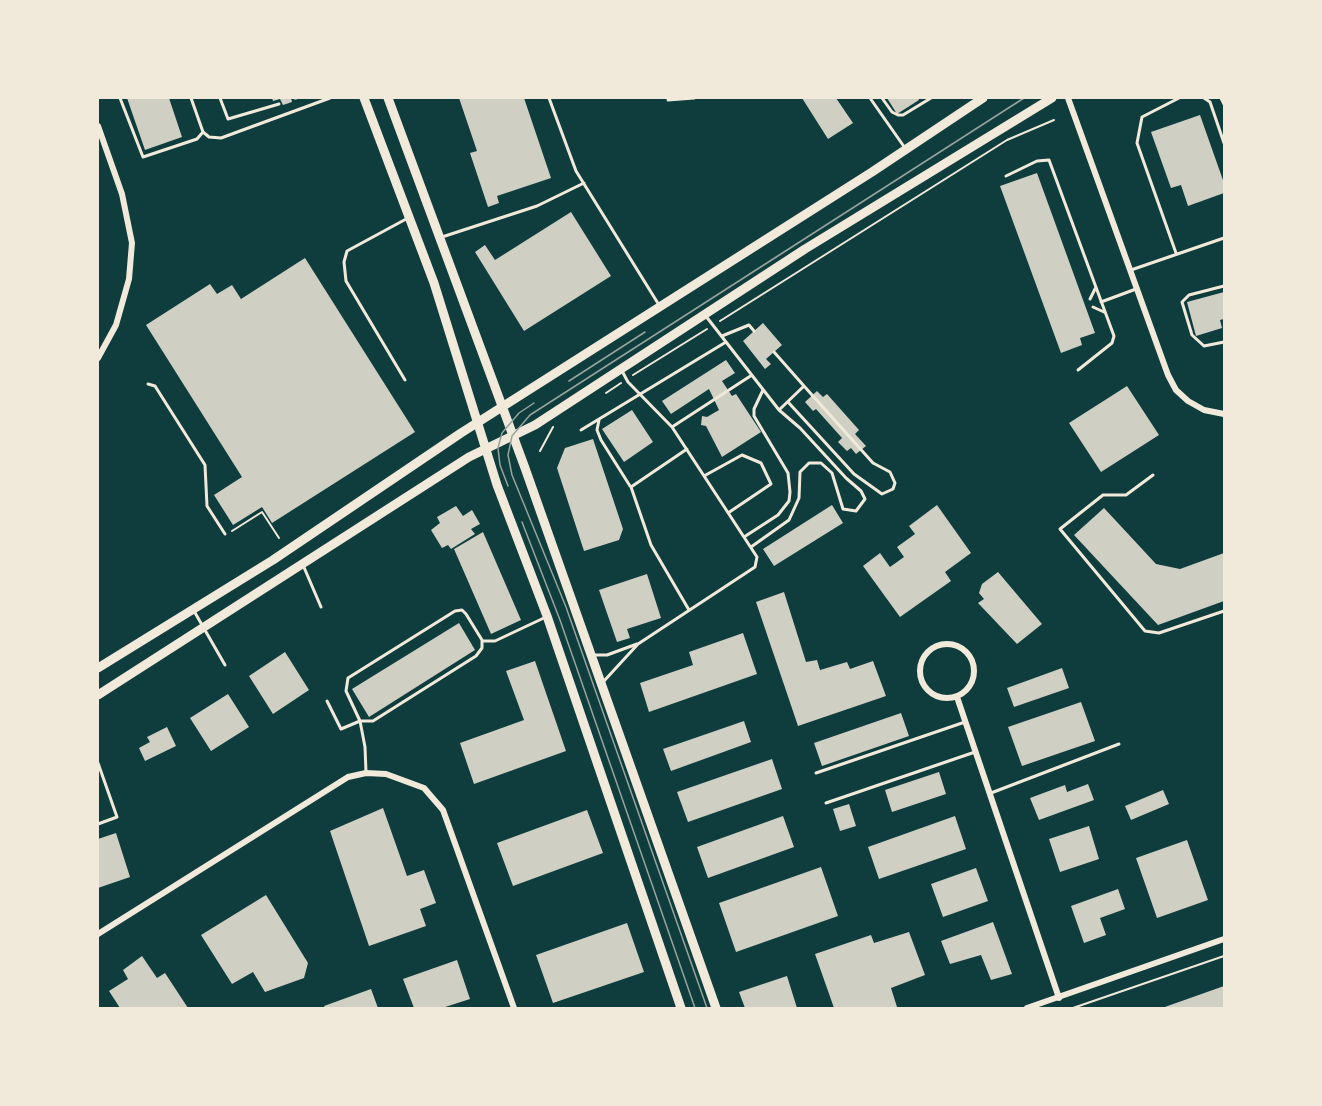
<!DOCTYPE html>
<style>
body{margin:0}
#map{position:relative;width:1322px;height:1106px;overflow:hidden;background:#0f3d3e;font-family:"Alegreya Sans",sans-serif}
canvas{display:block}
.frame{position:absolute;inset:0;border:99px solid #f1e9da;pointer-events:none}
</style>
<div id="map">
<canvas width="1322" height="1106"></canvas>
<div class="frame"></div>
</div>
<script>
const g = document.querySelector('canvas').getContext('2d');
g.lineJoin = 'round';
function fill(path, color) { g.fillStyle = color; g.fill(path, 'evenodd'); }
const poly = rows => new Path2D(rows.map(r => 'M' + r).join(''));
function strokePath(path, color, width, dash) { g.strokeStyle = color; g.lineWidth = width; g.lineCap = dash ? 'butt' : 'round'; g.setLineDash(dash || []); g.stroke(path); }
const building = poly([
 [127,98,169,98,182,137,145,150],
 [272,98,291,98,292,102,283,105,280,99,273,101],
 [459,98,524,98,551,178,497,196,499,203,488,207,470,153,477,151],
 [802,98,836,98,853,123,828,139],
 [887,98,918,98,919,100,897,114],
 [1200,115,1224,183,1224,193,1188,206,1181,185,1171,188,1151,132],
 [1037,173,1095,333,1080,338,1082,345,1061,353,1000,186],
 [571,212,611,276,524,331,475,252,485,245,495,260],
 [305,258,415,432,272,523,262,507,233,525,214,495,242,477,146,325,210,284,217,294,232,285,241,299],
 [1224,292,1224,319,1220,320,1222,328,1196,336,1187,302],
 [763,323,782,345,766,359,771,364,765,369,743,341],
 [726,360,735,373,722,381,732,396,736,394,761,432,722,457,706,426,701,425,702,416,707,417,719,410,709,389,671,414,662,401],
 [1127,386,1159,435,1101,472,1069,423],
 [817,391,823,397,827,394,859,430,855,434,866,446,856,454,851,448,847,451,838,442,842,438,816,409,813,411,805,402],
 [632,410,653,442,624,462,602,429],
 [593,439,623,529,619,540,584,551,557,468,565,448],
 [832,505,843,523,774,566,763,549],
 [937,505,971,553,945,572,951,581,900,617,863,566,880,553,890,567,904,557,897,547,915,534,909,526],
 [456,506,463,516,472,510,480,524,471,529,475,534,451,549,448,545,442,548,431,530,440,523,437,517],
 [1104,508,1156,564,1180,569,1224,553,1224,601,1158,625,1074,535],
 [483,532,521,620,491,634,454,549],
 [998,572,1042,624,1017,644,978,603,984,599,979,593,982,584],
 [647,574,661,618,627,629,630,638,617,642,599,590],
 [784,592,806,662,817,660,820,670,847,662,850,669,873,661,886,696,798,726,756,602],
 [459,623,475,650,369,717,352,689],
 [743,633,757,674,649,712,640,683,693,665,689,652],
 [285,652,309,690,273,714,249,676],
 [535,661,566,751,474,784,460,743,524,720,506,671],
 [1062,668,1069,688,1014,707,1007,688],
 [228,694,249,727,211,751,190,718],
 [1081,702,1095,741,1022,766,1008,727],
 [901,713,909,736,822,766,814,743],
 [744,721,751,742,671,771,663,749],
 [167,727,176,746,145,761,139,748,150,742,147,737],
 [772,759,782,789,688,822,677,792],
 [939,772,946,794,892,812,885,790],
 [1088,784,1094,800,1039,820,1030,798,1065,785,1067,792],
 [1163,790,1169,804,1131,820,1125,806],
 [849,804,856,826,840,831,833,809],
 [383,808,407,876,424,870,436,903,420,909,426,926,369,946,330,831],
 [587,810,603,853,513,886,497,843],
 [783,816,794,847,708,878,697,847],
 [955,816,966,849,879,879,868,847],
 [1089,826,1099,859,1060,872,1049,839],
 [116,833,130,877,98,888,98,839],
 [1187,840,1208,900,1157,918,1136,858],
 [821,867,838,916,736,952,719,903],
 [976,868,988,901,943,917,931,884],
 [1118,889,1125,909,1100,918,1106,935,1084,943,1071,906],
 [266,895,308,963,304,978,265,992,253,972,232,984,201,935],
 [993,922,1012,974,991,980,981,955,950,964,941,941],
 [627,923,644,972,553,1003,536,955],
 [909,932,925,975,891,988,897,1007,834,1008,815,954,871,935,874,943],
 [142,956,157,978,165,973,188,1008,120,1008,109,991,128,979,123,970],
 [457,960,470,999,442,1008,414,1008,403,979],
 [787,976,797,1008,745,1008,739,992],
 [1224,986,1224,1008,1162,1008],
 [371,989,378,1008,325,1008,324,1006]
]);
const path = poly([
 [720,321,1007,140,1054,120],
 [633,375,707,329],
 [606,393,621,383],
 [540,451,553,427],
 [232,531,262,512,279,538],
 [1073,1008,1224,956]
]);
const service = poly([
 [120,98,143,157,197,139,203,132],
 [191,98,203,132,209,137,221,138,330,98],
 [220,98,228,119,279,104],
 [295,98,296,98],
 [549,98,576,171,659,305],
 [870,98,905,148],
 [882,98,892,112,898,115,903,115,931,98],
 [1204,98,1210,102,1224,143],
 [1221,98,1224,104],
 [668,100,694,98],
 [1006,176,1037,161,1049,160,1114,336,1112,343,1078,370],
 [442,237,537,206,584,183],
 [1176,253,1137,143,1142,117,1179,98],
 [1131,270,1224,238],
 [1224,286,1189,295,1182,302,1192,335,1204,346,1224,342],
 [1090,299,1096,287],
 [1101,302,1136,289],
 [1093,307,1104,312],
 [705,315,779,410,800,428,846,478,861,491,865,499,856,511,843,509,832,473,821,463,809,463,800,472,799,498,789,520,751,547],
 [722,336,749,325,754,331],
 [774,352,804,386,779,410],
 [405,380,346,281,344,262,347,251,408,218],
 [148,384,155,386,205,465,207,506,225,534],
 [788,402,854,474,882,494,893,489,895,483,890,472,873,463,804,386],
 [599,420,597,430,601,440,630,486],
 [672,427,752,375],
 [581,430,726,342],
 [687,449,631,487,651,545,689,610],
 [1153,475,1126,495,1103,495,1060,529,1145,631,1159,633,1224,611],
 [704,476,742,455,761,463,771,484,728,513],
 [744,537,778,515,789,501,790,492,788,473,754,416,754,409,763,390],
 [303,565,321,607],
 [194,611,225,665],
 [483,641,495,641,546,617],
 [594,655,607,655,637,644],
 [604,681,638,644,755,567,757,557,672,427,628,382,622,371],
 [327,701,341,729,360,721,373,721,476,656,482,648,482,640,466,614,462,610,455,611,348,678,346,691,360,721,365,747,366,772],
 [98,763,117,817,98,824],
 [816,773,965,722],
 [991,793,1119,744],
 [826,803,975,752]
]);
const minor = poly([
 [1068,98,1168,375,1176,390,1188,401,1204,410,1224,414],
 [98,126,122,194,132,243,129,279,116,325,98,358],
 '920 671a27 27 0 1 1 54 0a27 27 0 1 1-54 0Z',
 [957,697,1059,998],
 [98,934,348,777,366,773,386,774,424,788,443,810,514,1008],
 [1027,1008,1224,939]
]);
const secondary = poly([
 [364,98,434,283,497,485,547,616,681,1008],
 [388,98,525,468,716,1008],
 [98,668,273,560,461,433,872,172,983,98],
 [98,695,469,457,535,425,805,249,1052,98]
]);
const tram = poly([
 [569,381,645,332],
 [508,486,500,465,498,448,502,433,519,413,534,403],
 [522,522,560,620,695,1008],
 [707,1008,566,607,512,475,508,455,512,436,530,415,1024,98]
]);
fill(building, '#cfcfc3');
strokePath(path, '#f1e9da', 2);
strokePath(service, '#f1e9da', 3);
strokePath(minor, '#f1e9da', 6);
strokePath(secondary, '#f1e9da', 9);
strokePath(tram, '#97a49c', 1.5);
</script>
